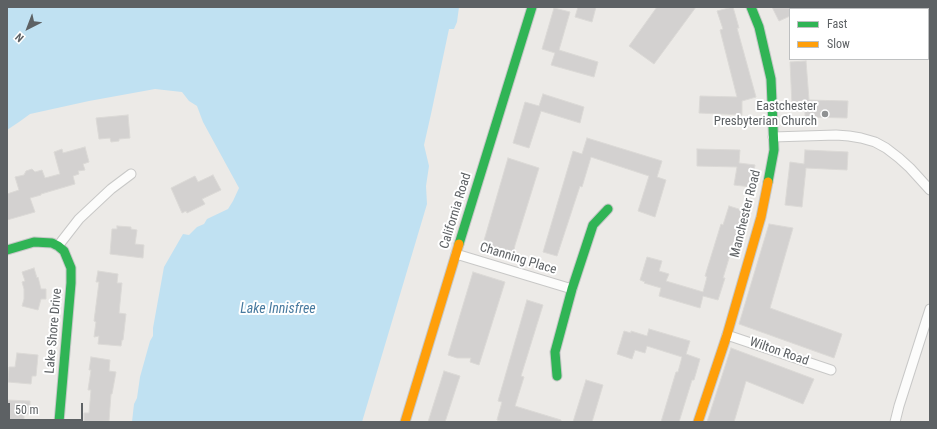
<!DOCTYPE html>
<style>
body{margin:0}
#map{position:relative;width:937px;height:429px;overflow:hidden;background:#eceae7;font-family:"Roboto Condensed",sans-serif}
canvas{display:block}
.frame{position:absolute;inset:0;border:8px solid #5d6164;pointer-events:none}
.legend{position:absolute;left:789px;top:8px;width:140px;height:52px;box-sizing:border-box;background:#fff;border:1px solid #bec0c1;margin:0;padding:5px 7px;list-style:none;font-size:12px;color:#5d6164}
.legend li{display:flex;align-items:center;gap:8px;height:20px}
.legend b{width:20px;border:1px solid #bec0c1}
.north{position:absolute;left:8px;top:8px;width:40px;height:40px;-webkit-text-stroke:3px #fff;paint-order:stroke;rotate:222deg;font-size:11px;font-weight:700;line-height:16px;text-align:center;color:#5d6164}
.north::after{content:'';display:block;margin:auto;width:14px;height:18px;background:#5d6164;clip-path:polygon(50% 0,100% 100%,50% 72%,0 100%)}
.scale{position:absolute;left:8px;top:403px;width:75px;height:18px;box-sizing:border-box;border:2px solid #5d6164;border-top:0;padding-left:5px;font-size:12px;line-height:14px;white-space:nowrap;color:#5d6164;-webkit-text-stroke:3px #fff;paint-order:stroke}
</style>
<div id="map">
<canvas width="937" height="429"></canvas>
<div class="frame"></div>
<ul class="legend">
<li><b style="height:5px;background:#30b455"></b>Fast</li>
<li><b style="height:5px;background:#ff9f0a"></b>Slow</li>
</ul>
<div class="north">N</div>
<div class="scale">50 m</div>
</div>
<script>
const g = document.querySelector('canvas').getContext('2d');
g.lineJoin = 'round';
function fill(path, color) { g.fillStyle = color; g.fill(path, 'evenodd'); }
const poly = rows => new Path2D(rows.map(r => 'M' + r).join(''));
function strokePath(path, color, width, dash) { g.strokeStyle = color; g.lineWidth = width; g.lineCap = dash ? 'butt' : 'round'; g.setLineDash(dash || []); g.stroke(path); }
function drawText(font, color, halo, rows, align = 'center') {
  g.font = font + ' "Roboto Condensed",sans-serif'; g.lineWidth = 4; g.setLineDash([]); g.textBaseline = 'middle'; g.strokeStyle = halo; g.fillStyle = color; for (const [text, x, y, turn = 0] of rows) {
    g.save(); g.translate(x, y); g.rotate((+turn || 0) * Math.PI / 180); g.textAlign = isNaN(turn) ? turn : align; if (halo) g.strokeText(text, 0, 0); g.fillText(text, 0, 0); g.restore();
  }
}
const water = poly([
 [7,7,459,7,457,22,454,29,449,29,431,114,424,145,429,166,426,186,427,204,362,422,132,422,134,404,137,398,140,377,150,341,153,336,153,328,164,267,183,234,189,235,197,227,204,224,207,219,228,209,233,201,239,188,203,122,197,106,189,101,182,92,155,89,89,101,30,114,19,122,7,130]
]);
const building = poly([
 [578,7,596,7,592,22,575,17,578,7],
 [657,7,696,7,654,64,629,46,657,7],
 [733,7,739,28,737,28,756,97,742,101,742,115,699,113,700,96,737,97,720,30,723,29,717,11,733,7],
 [772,7,790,7,790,16,779,21,772,7],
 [554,8,570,12,559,50,598,62,594,77,551,65,555,53,542,49,554,8],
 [806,61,809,100,848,101,847,118,805,117,805,105,792,105,790,62,806,61],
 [543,94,584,107,580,123,541,111,529,148,513,143,525,102,539,106,543,94],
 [128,115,130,138,119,139,119,141,111,142,110,138,99,139,96,118,128,115],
 [587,138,662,161,657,177,666,180,655,217,638,211,649,176,591,157,582,187,580,186,557,256,543,252,573,151,582,154,587,138],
 [85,147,89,162,83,164,85,170,78,171,79,174,73,176,75,184,41,194,41,195,30,198,35,212,7,220,7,194,19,190,15,177,24,175,26,171,32,169,35,172,42,170,45,178,60,174,54,152,62,149,63,153,85,147],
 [697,149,740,150,739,163,755,165,751,187,734,185,737,167,697,166,697,149],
 [805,150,848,152,847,170,806,168,802,207,785,205,790,162,804,164,805,150],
 [508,158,539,168,515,245,513,255,504,252,505,249,492,247,483,244,508,158],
 [213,175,221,190,202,199,205,204,187,213,186,211,182,213,171,188,195,176,198,182,213,175],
 [729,206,745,211,739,233,737,232,723,278,725,278,718,300,703,296,700,308,659,296,661,288,644,283,645,282,640,280,647,257,662,261,659,271,669,274,666,281,703,292,707,277,705,276,721,224,723,225,729,206],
 [769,224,793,228,770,308,842,334,834,358,739,324,769,224],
 [117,226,131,227,131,229,137,230,135,244,144,245,143,258,110,254,112,229,117,229,117,226],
 [34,268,37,278,38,277,41,289,46,289,46,299,41,299,38,310,22,306,24,299,24,289,22,282,25,281,22,272,34,268],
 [98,271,118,274,117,283,122,283,119,313,126,314,123,340,122,340,121,346,98,344,99,336,94,337,96,322,94,321,99,282,96,282,98,271],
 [473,272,505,282,479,365,470,362,471,358,457,358,448,355,473,272],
 [527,300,543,305,521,376,524,377,515,406,561,420,561,422,503,422,497,420,502,402,498,401,527,300],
 [649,329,690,341,686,354,700,359,694,380,692,380,679,422,661,422,676,372,678,372,682,357,647,346,645,353,635,350,632,359,617,354,624,331,631,333,631,331,647,336,649,329],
 [731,348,814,379,803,404,746,381,734,422,707,422,731,348],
 [17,353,38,355,36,376,32,376,31,384,8,382,9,367,15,367,17,353],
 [91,357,110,360,109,371,116,372,112,394,111,394,109,421,84,422,84,413,89,413,91,390,88,390,91,370,89,370,91,357],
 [444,371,460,376,445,422,428,422,444,371],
 [586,380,603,385,592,422,573,422,586,380],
 [7,400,30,401,30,414,24,414,24,422,9,422,9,412,7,412,7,400]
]);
const street = poly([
 [773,137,836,135,849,136,861,138,875,142,886,148,899,158,910,168,930,190],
 [58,246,79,219,111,189,131,174],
 [456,254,572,289],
 [727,335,831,370],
 [895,422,899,406,930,309]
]);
const fast = poly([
 [751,7,759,27,771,79,774,150,768,182],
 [928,7,930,12],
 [459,244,532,7],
 [7,250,34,242,52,243,58,246,64,251,71,268,71,283,59,422],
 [557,376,555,352,572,289,593,225,608,209]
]);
const slow = poly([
 [405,422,459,244],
 [698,422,727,335,761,217,768,182]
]);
const markers = [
 [825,114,4,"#8f9192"]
];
const poiNames = [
 ["Eastchester",817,107],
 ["Presbyterian Church",817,122]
];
const streetNames = [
 ["California Road",456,211,-73],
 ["Manchester Road",746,214,-76],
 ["Channing Place",518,259,17],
 ["Lake Shore Drive",54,331,-85],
 ["Wilton Road",779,352,19]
];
const waterNames = [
 ["Lake Innisfree",278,309]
];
fill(water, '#c0e1f2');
fill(building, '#d3d1d0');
strokePath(building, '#dbd9d6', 1);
strokePath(street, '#c8c8c7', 11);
strokePath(fast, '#c6c7c7', 11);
strokePath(slow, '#c6c7c7', 11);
strokePath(street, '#fcfcfb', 9);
strokePath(fast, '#30b455', 9);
strokePath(slow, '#ff9f0a', 9);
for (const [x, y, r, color] of markers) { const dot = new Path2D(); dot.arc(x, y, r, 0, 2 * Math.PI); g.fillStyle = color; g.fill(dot); strokePath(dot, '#fff', 1.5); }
drawText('13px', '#5d6164', '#fff', poiNames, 'right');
drawText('13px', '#5d6164', '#fff', streetNames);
drawText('italic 14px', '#477a9f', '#fff', waterNames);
</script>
